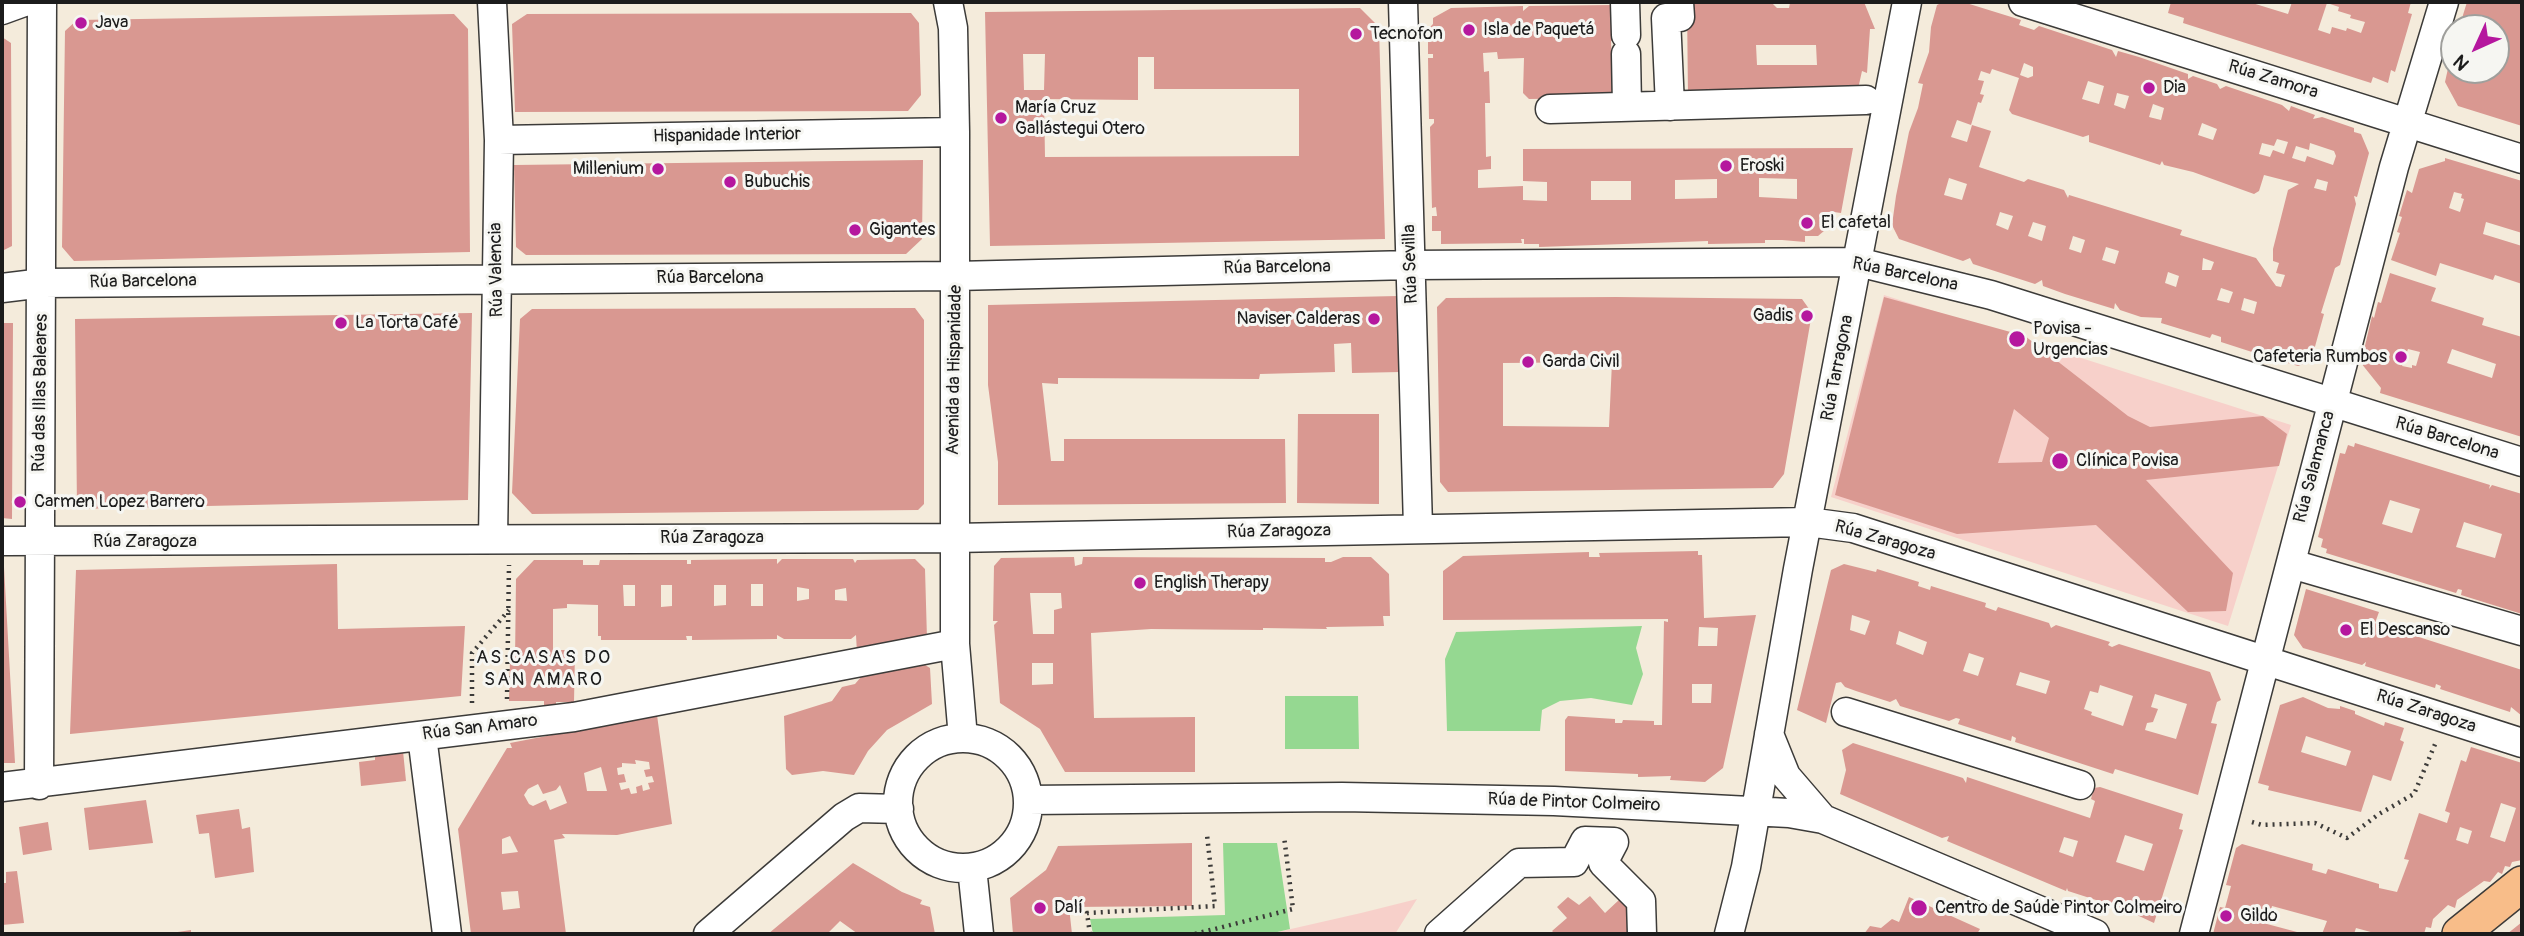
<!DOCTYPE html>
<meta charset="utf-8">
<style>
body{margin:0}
#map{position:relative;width:2524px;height:936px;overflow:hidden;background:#f4ebdb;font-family:Pangolin,sans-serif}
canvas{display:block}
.frame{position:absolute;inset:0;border:4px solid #1c1c1c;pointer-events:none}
.north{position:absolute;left:2440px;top:14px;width:70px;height:70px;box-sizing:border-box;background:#f6f6f2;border:2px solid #9f9f9c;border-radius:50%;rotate:225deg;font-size:19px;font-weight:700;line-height:28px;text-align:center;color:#1c1c1c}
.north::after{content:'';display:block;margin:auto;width:24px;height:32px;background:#b5179e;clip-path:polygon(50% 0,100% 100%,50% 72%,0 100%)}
</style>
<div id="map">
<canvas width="2524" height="936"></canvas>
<div class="frame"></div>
<div class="north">N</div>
</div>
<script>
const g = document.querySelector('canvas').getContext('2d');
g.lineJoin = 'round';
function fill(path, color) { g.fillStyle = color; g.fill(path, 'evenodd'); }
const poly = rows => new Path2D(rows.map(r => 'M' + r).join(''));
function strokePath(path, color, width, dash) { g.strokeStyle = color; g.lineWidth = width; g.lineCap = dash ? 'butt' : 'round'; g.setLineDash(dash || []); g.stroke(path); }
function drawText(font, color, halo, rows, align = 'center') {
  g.font = font + ' Pangolin,sans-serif'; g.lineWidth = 6; g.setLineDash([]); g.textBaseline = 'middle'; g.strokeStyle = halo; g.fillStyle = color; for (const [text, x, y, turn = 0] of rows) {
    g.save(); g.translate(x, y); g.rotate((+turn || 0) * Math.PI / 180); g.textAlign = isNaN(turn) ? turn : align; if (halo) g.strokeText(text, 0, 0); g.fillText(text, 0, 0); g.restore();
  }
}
const built = poly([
 [1884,295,2291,425,2228,626,1831,497],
 [1417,899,1395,934,1269,934,1361,913]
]);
const green = poly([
 [1642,626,1636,648,1643,674,1632,705,1591,698,1560,701,1542,710,1540,731,1447,731,1445,659,1456,632],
 [1285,696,1358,696,1359,749,1285,749],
 [1223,843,1277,843,1290,929,1269,934,1093,934,1090,919,1225,915]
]);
const building = poly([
 [1864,2,1875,29,1870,29,1867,73,1862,71,1858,89,1688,98,1687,4,1772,3,1777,8,1789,8,1790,3],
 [1756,45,1816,45,1817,65,1757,65],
 [1943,2,1963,2,2021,20,2019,25,2034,30,2039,26,2112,50,2116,57,2118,51,2139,57,2188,74,2188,79,2193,76,2217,84,2220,89,2226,86,2282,105,2289,111,2291,106,2315,115,2313,119,2322,117,2354,128,2354,132,2361,134,2369,153,2357,197,2354,196,2356,204,2340,265,2335,268,2321,313,2324,314,2311,361,2298,366,2267,357,2268,352,2257,349,2252,352,2221,342,2221,337,2212,334,2210,338,2161,323,2162,318,2141,317,2120,310,2115,303,2114,309,2065,294,2043,286,2042,280,2035,284,1973,264,1970,258,1963,261,1899,239,1892,225,1896,196,1909,132,1918,108,1923,84,1918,83,1929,52,1931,27,1937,5],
 [2024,63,2033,67,2033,76,2028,78,2020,75],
 [1992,69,2019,78,2009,110,2012,114,2083,137,2089,135,2089,142,2160,165,2162,161,2164,165,2193,172,2254,194,2259,191,2264,175,2299,184,2288,190,2273,249,2273,261,2279,263,2276,273,2285,275,2281,287,2276,286,2256,258,2180,235,2182,230,2105,206,2069,195,2068,198,2064,190,2028,179,2024,182,1979,167,1991,131,1972,125,1967,142,1951,137,1957,120,1971,125,1978,102,1981,103,1984,95,1980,94,1984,81,1978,80,1981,71,1990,74],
 [2088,81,2104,86,2099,104,2082,99],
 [2117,93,2129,96,2125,109,2114,105],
 [2153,104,2164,108,2161,120,2149,117],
 [2202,123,2217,129,2213,140,2198,135],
 [2277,139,2288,142,2284,154,2273,150,2270,157,2259,154,2262,143,2274,146],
 [2310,143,2334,151,2336,156,2333,165,2307,156,2305,162,2292,158,2296,146,2309,150],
 [1949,178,1967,184,1962,200,1944,195],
 [2317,179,2328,182,2326,191,2314,188],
 [2000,212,2013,216,2008,230,1996,225],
 [2033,222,2046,226,2042,241,2028,236],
 [2073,236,2085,240,2081,253,2069,249],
 [2106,247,2119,251,2115,264,2102,260],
 [2203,258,2214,262,2211,270,2202,270],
 [2168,272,2179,276,2176,287,2165,283],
 [2221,288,2233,292,2229,303,2217,300],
 [2244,298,2257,302,2254,314,2241,310],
 [2171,2,2249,2,2288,14,2292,2,2411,2,2408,13,2412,14,2395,72,2391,70,2388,83,2373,77,2371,83,2183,23,2184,18,2168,13],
 [2327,3,2339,7,2338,11,2351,15,2350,18,2365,22,2361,33,2347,28,2346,31,2332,27,2330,34,2318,30],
 [2467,2,2522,2,2522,126,2458,106,2445,82,2453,46,2454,70,2496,70,2496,28,2459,28],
 [1614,5,1614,41,1611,41,1613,98,1529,99,1523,93,1524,58,1498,59,1497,52,1483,53,1484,72,1489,71,1490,103,1485,103,1486,157,1491,156,1491,169,1478,170,1478,188,1523,186,1523,200,1547,201,1547,182,1523,181,1523,149,1853,148,1841,213,1834,212,1831,225,1818,236,1805,236,1805,242,1782,240,1765,240,1765,243,1708,244,1708,241,1539,247,1539,244,1524,244,1524,239,1521,239,1522,243,1441,244,1441,231,1432,231,1432,216,1437,216,1436,207,1432,208,1430,127,1434,123,1434,119,1429,119,1428,58,1433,58,1433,54,1428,54,1428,29,1433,24,1433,18,1451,8,1523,6,1523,11,1529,6],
 [1759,178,1797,179,1797,199,1759,197],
 [1717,179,1717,198,1675,199,1675,180],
 [1591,181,1631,181,1631,200,1591,200],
 [1360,8,1379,27,1385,239,990,246,985,12],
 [1023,54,1045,54,1044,90,1024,90],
 [1138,57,1154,57,1154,89,1299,89,1299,156,1045,157,1044,99,1138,100],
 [911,13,919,23,921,95,908,111,515,112,512,24,527,14],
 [454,14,468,29,470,252,74,261,62,247,65,31,77,20],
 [2,37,11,43,12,246,2,251],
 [2445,158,2522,181,2522,233,2486,222,2483,234,2522,246,2522,284,2495,275,2493,280,2440,263,2436,276,2391,260,2400,233,2397,232,2402,217,2399,216,2407,190,2412,193,2419,169,2445,161],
 [2454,192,2462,194,2461,198,2464,199,2460,212,2449,208],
 [923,160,922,239,906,254,526,255,516,247,514,165],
 [2390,273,2436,288,2431,301,2484,318,2482,325,2522,337,2522,437,2380,393,2381,388,2361,363,2372,316,2374,318,2378,302,2381,303],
 [2408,349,2420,352,2416,366,2412,365,2412,368,2402,366],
 [2452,349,2496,364,2492,378,2447,363],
 [1398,296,1400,372,1352,373,1351,343,1334,344,1335,372,1260,374,1259,379,1058,378,1058,384,1042,383,1051,461,1064,461,1064,439,1285,439,1286,503,998,505,998,462,988,385,988,305],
 [1616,297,1802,299,1812,313,1784,474,1773,488,1448,492,1440,482,1437,307,1446,298],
 [1612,362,1609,427,1503,426,1503,363],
 [1884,297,2025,336,2128,416,2150,427,2263,416,2287,434,2279,466,2146,480,2233,573,2226,611,2188,612,2096,525,1957,534,1835,495],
 [2014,409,2049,438,2042,462,1998,463],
 [915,308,924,320,924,504,918,510,532,514,512,493,520,319,532,309],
 [472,313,468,500,77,509,75,319],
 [2,323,13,323,12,519,2,518],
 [1298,414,1379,414,1379,504,1297,503],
 [2355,443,2490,485,2489,489,2492,485,2522,494,2522,614,2461,595,2462,590,2458,589,2456,593,2326,553,2327,549,2321,547,2323,539,2318,537,2337,465,2340,453,2345,454,2348,445,2354,447],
 [2390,500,2420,509,2412,533,2382,524],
 [2464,522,2502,534,2495,558,2456,547],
 [1698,551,1698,555,1702,555,1704,618,1756,615,1723,768,1705,782,1670,780,1671,776,1638,777,1638,774,1565,771,1565,720,1568,716,1615,719,1615,723,1622,723,1623,720,1654,721,1654,725,1662,725,1664,621,1668,622,1668,619,1443,620,1443,571,1463,556,1589,552,1589,557,1600,557,1599,553],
 [1699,627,1718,628,1717,646,1698,646],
 [1692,684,1712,684,1711,703,1692,703],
 [1074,557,1075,566,1082,564,1083,557,1325,558,1325,562,1331,562,1343,557,1371,557,1389,574,1390,616,1383,616,1384,626,1326,627,1327,629,1263,628,1263,630,1151,629,1091,633,1094,718,1195,717,1195,772,1065,772,1040,729,1000,703,994,625,998,621,993,621,994,566,1001,558],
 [1030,593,1061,593,1062,608,1054,610,1054,634,1033,634],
 [1032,663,1053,663,1053,684,1032,685],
 [777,559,777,564,782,559,853,559,855,563,857,560,915,559,925,569,927,639,857,653,856,635,851,639,784,639,777,635,777,639,692,640,692,636,686,636,687,640,601,640,601,636,598,636,598,605,567,604,567,608,553,609,553,650,575,650,574,702,556,702,556,707,544,707,544,701,509,701,510,660,515,661,516,579,534,560,583,560,583,565,599,565,600,560,687,560,687,564,691,564,691,560],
 [751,584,763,584,763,606,751,606],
 [623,585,635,585,635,606,624,606],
 [661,585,672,585,672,606,661,607],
 [714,585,726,585,726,605,714,606],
 [797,587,809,589,809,599,797,601],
 [846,588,847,601,835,600,835,590],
 [337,564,338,629,465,626,461,696,70,734,76,570],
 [1844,564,1876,572,1877,569,1919,582,1918,586,1930,590,1931,586,1986,603,1985,607,1996,611,1998,607,2049,623,2051,628,2056,625,2110,642,2108,645,2112,647,2119,644,2210,672,2221,700,2217,702,2211,723,2217,724,2198,795,2115,769,2113,774,2015,742,2016,738,2012,736,2011,741,1958,724,1960,719,1956,718,1949,721,1900,706,1896,699,1890,702,1856,691,1845,687,1841,682,1836,683,1826,723,1797,710,1831,570],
 [1852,615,1870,621,1865,635,1850,630],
 [1899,631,1927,642,1923,655,1896,644],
 [1969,653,1984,658,1978,676,1963,671],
 [2020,672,2050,681,2046,694,2016,685],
 [2100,685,2133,696,2123,726,2091,715,2092,712,2084,709,2090,691,2098,693],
 [2155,694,2187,704,2176,739,2145,730,2147,723,2153,722,2158,709,2151,707],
 [2,567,4,567,15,763,2,763],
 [2306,589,2379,612,2375,623,2522,670,2522,716,2511,707,2510,712,2440,689,2441,686,2436,684,2435,688,2365,666,2366,662,2362,665,2303,648,2294,635],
 [925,665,930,668,932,704,887,730,868,751,854,775,823,771,792,775,786,769,784,716,832,701,842,687,855,684,861,677],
 [2303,697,2328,708,2340,709,2340,706,2355,711,2355,714,2384,726,2385,722,2404,728,2400,740,2404,742,2391,781,2373,775,2361,812,2268,790,2269,786,2258,783,2280,705],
 [2306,736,2351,751,2346,766,2301,752],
 [657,715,672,824,617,835,562,834,565,838,554,840,566,934,471,934,458,829,507,748,512,748,510,743],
 [635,760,649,762,650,769,644,770,646,777,652,776,654,782,648,783,650,789,643,791,642,785,636,787,637,793,631,794,629,788,621,790,619,783,626,782,624,774,618,775,617,768,622,767,622,763,636,764],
 [601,767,607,791,587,791,584,773],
 [538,784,543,794,556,790,560,785,567,803,550,810,546,800,533,806,529,804,524,795,528,789],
 [510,836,518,852,502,854,502,839],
 [518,891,520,908,503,910,501,892],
 [1853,743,1963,778,1966,783,1967,777,2090,818,2095,801,2091,799,2094,788,2100,787,2183,814,2179,829,2183,830,2154,923,2124,909,2068,891,2067,888,2066,891,1947,841,1949,836,1942,838,1840,794,1846,770,1842,750],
 [2125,835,2153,844,2144,871,2116,862],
 [2064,837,2078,841,2073,857,2059,852],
 [2471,747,2522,763,2522,860,2512,862,2510,867,2505,866,2502,874,2498,872,2490,882,2484,881,2457,900,2455,908,2448,905,2433,919,2431,928,2426,927,2424,934,2378,934,2356,928,2354,934,2322,934,2327,921,2272,906,2267,924,2297,932,2296,934,2213,934,2220,907,2225,908,2231,886,2226,885,2236,848,2242,844,2313,864,2312,870,2326,874,2328,869,2379,884,2379,888,2397,892,2409,860,2404,859,2419,813,2447,823,2450,813,2445,811,2461,760,2466,762],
 [2501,803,2516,808,2505,842,2490,837],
 [2460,827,2472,831,2468,844,2456,840],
 [403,751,406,781,361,786,359,762,375,760,375,753],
 [146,800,153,843,89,850,84,808],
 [239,809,242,829,250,827,254,872,215,878,209,833,199,834,196,815],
 [48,822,52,850,23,855,19,827],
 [1192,843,1192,906,1069,907,1072,934,1013,934,1010,898,1046,870,1058,846],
 [853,863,902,892,922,900,920,904,930,907,935,934,858,934,840,921,827,934,768,934],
 [17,871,24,923,2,925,2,883,6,883,6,872],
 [1590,896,1605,913,1620,899,1639,921,1632,934,1555,934,1552,931,1567,918,1557,907,1568,897,1579,905],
 [1909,897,1980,929,1977,934,1864,934,1870,926,1881,928,1892,919,1899,922],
 [2522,922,2522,934,2507,934],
 [191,930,191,934,171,934,171,933]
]);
const path = poly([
 [507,699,509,565],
 [472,703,472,653,509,610],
 [2252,822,2262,825,2315,823,2347,838,2379,814,2414,794,2436,742],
 [1090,934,1087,913,1215,906,1207,835],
 [1195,934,1293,909,1284,836]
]);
const minor = poly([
 [492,2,499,140,493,539],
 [948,2,953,28,955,132,955,644,963,738],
 [1403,2,1418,527],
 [1625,2,1626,35],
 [2023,2,2522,159],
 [2,10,24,2],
 [1626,54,1627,106],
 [1670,106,1666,18,1680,17,1679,2],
 [1550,109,1866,100],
 [499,140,955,132],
 [2,288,43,283,956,276,1411,265,1858,262,1991,295,2522,462],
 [2,541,953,538,1808,522,1853,528,2522,743],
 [2302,567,2522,631],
 [1846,712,2080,785],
 [1769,734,1786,776,1823,819],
 [422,736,447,934],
 '898 803a65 65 0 1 1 130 0a65 65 0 1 1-130 0Z',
 [39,785,42,2],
 [2,787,574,717,955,644],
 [1028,800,1342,797,1554,801,1789,813,1823,819,2095,934],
 [972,868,979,934],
 [708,934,844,817,859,808,899,809],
 [1439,934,1519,863,1574,862,1585,841,1614,842,1603,863,1641,901,1642,934],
 [1729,934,1746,867,1798,569,1907,2],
 [2194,934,2394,167,2444,2]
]);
const major = poly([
 [2460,934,2522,884]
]);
const markers = [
 [81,23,7,"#b5179e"],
 [1469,30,7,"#b5179e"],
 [1356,34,7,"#b5179e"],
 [2149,88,7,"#b5179e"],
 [1001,118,7,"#b5179e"],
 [1726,166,7,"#b5179e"],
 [658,169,7,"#b5179e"],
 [730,182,7,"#b5179e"],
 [1807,223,7,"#b5179e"],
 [855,230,7,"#b5179e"],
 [1807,316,7,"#b5179e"],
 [1374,319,7,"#b5179e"],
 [341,323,7,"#b5179e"],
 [2017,339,9,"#b5179e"],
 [2401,357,7,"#b5179e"],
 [1528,362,7,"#b5179e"],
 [2060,461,9,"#b5179e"],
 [20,502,7,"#b5179e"],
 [1140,583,7,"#b5179e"],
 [2346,630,7,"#b5179e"],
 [1040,908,7,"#b5179e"],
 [1919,908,9,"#b5179e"],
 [2226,916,7,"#b5179e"]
];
const poiNames = [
 ["Java",95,23],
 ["Isla de Paquetá",1483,30],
 ["Tecnofon",1370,34],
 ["Dia",2163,88],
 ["María Cruz",1015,108],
 ["Gallástegui Otero",1015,129],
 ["Eroski",1740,166],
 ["Millenium",644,169,"right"],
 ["Bubuchis",744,182],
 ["El cafetal",1821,223],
 ["Gigantes",869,230],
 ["Gadis",1793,316,"right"],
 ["Naviser Calderas",1360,319,"right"],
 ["La Torta Café",355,323],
 ["Povisa -",2033,329],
 ["Urgencias",2033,350],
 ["Cafeteria Rumbos",2387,357,"right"],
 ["Garda Civil",1542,362],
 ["Clínica Povisa",2076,461],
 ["Carmen Lopez Barrero",34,502],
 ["English Therapy",1154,583],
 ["El Descanso",2360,630],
 ["Dalí",1054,908],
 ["Centro de Saúde Pintor Colmeiro",1935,908],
 ["Gildo",2240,916]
];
const streetNames = [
 ["Rúa Zamora",2273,80,17],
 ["Hispanidade Interior",727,136,-1],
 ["Rúa Sevilla",1411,264,-92],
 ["Rúa Barcelona",1277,268,-1],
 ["Rúa Valencia",497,270,-91],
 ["Rúa Barcelona",1905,275,12],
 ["Rúa Barcelona",710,278],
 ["Rúa Barcelona",143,282,-1],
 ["Rúa Tarragona",1838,368,-79],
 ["Avenida da Hispanidade",955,370,-89],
 ["Rúa das Illas Baleares",41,393,-89],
 ["Rúa Barcelona",2447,439,17],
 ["Rúa Salamanca",2315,467,-75],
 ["Rúa Zaragoza",1279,532,-1],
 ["Rúa Zaragoza",712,538],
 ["Rúa Zaragoza",1885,541,16],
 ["Rúa Zaragoza",145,542],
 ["Rúa Zaragoza",2426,712,18],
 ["Rúa San Amaro",480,728,-7],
 ["Rúa de Pintor Colmeiro",1574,803,2]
];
const neighbourhoodNames = [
 ["AS CASAS DO",544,658],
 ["SAN AMARO",544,680]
];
fill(built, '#f7d0ca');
fill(green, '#95d891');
fill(building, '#d99891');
strokePath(minor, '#3c3b39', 31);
strokePath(major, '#3c3b39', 38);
strokePath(path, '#3c3b39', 4.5, [2, 5]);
strokePath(minor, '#fff', 28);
strokePath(major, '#f8bd89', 35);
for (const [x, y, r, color] of markers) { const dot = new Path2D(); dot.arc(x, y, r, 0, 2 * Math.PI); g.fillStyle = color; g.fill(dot); strokePath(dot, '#f6f6f2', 2.5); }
drawText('18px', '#1c1c1c', '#f6f6f2', poiNames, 'left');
drawText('18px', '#1c1c1c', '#f6f6f2', streetNames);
g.letterSpacing = '2px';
drawText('19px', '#1c1c1c', '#f6f6f2', neighbourhoodNames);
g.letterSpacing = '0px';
</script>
